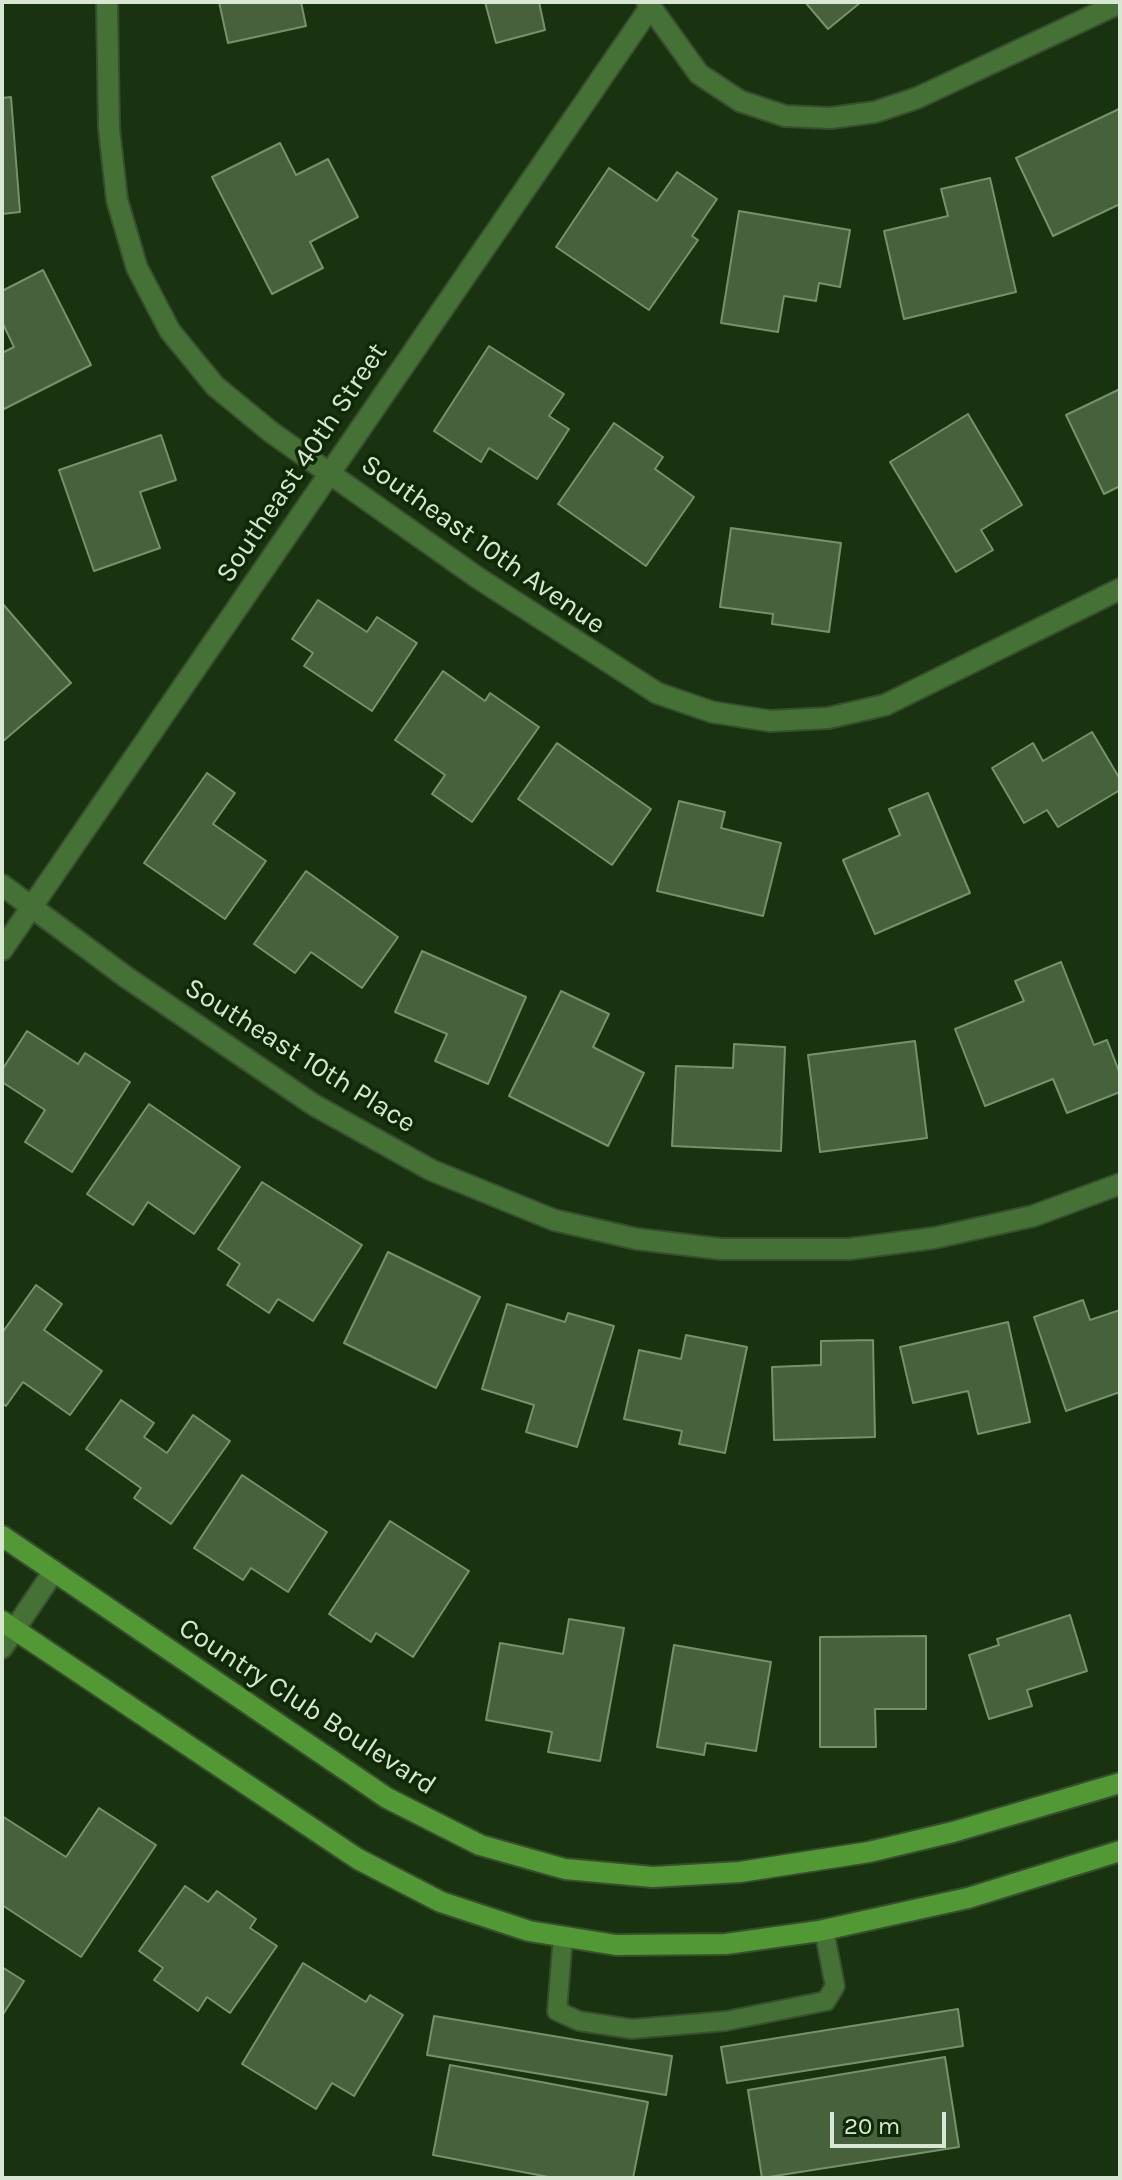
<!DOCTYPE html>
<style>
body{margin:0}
#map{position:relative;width:1122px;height:2180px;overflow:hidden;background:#19320f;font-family:Karla,sans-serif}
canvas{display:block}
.frame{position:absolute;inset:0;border:4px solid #d7e7d2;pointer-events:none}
.scale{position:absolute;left:830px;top:2112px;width:116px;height:36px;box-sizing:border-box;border:4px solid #d7e7d2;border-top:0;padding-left:10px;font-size:24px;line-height:28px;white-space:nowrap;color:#d7e7d2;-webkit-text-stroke:6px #0f2805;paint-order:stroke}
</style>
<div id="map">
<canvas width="1122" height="2180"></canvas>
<div class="frame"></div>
<div class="scale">20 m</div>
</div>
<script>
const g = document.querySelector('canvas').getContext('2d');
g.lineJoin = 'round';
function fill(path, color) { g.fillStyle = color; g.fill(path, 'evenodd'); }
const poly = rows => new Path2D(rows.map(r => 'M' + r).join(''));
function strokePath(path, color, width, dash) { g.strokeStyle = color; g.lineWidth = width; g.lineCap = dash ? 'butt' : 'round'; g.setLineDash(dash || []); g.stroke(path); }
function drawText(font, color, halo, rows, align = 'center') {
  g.font = font + ' Karla,sans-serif'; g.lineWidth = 7; g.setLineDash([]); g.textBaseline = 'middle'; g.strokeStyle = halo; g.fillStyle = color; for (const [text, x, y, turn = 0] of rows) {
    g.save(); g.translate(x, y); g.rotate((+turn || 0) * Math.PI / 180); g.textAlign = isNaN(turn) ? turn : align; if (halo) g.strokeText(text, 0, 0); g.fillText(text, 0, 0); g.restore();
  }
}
const building = poly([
 [219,2,301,2,306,26,228,43,219,2],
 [485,2,539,2,545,30,496,43,485,2],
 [805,2,861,2,828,29,805,2],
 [11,97,20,212,2,214,2,98,11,97],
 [1119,109,1120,204,1053,236,1016,158,1119,109],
 [280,143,296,175,328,159,358,217,310,242,323,268,272,294,212,177,280,143],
 [609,168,657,201,677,172,717,199,692,236,698,240,649,310,556,247,609,168],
 [990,178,1016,292,904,319,884,231,948,216,941,189,990,178],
 [739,211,850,230,840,287,819,283,816,301,784,296,778,332,721,323,739,211],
 [43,270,91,365,2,410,2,353,14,347,2,322,2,291,43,270],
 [489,346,564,394,549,416,569,429,537,479,489,448,481,462,434,431,489,346],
 [1120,389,1120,486,1104,494,1066,415,1120,389],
 [968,414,1022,505,981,530,993,550,956,572,890,462,968,414],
 [614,423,663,457,655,469,694,497,646,566,558,504,614,423],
 [161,435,176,480,140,492,160,548,94,571,59,470,161,435],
 [731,528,841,543,829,632,772,624,773,614,720,607,731,528],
 [318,600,367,632,377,617,417,643,372,711,304,666,313,653,292,639,318,600],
 [2,603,71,683,2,742,2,603],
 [443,671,485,701,490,693,539,727,472,822,432,794,445,775,395,740,443,671],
 [1092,732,1120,779,1120,790,1058,827,1047,810,1024,823,992,768,1033,743,1043,761,1092,732],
 [557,743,651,809,612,865,518,799,557,743],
 [207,773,235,793,213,824,266,861,225,919,144,863,207,773],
 [928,793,970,893,875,934,843,860,900,835,889,809,928,793],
 [679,801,725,812,721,828,781,843,763,916,657,891,679,801],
 [306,871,398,937,362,988,311,952,295,973,254,944,306,871],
 [422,951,526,997,488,1084,435,1061,447,1034,395,1012,422,951],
 [1061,962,1094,1045,1107,1040,1120,1074,1120,1092,1067,1113,1053,1079,985,1106,955,1029,1024,1001,1015,981,1061,962],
 [561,991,609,1014,593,1047,644,1073,608,1146,509,1096,561,991],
 [27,1031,78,1064,85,1053,130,1082,72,1172,25,1142,45,1110,2,1082,2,1070,27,1031],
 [915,1041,927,1138,820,1152,808,1055,915,1041],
 [734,1044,785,1047,781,1151,672,1146,676,1066,733,1068,734,1044],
 [149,1104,240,1167,194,1234,148,1202,133,1225,87,1194,149,1104],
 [262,1182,362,1245,313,1321,278,1299,269,1313,227,1285,240,1264,218,1249,262,1182],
 [388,1252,480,1297,436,1388,344,1343,388,1252],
 [36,1285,62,1304,44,1330,102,1371,70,1415,23,1382,6,1406,2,1403,2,1333,36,1285],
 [1083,1300,1090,1320,1120,1310,1120,1392,1066,1411,1034,1317,1083,1300],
 [507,1304,565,1322,568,1313,614,1326,577,1447,526,1432,534,1405,482,1389,507,1304],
 [1008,1322,1030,1422,978,1434,968,1391,913,1403,900,1347,1008,1322],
 [686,1335,747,1347,725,1453,679,1444,682,1431,624,1419,639,1350,681,1359,686,1335],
 [873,1340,875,1437,774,1440,772,1367,821,1365,821,1341,873,1340],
 [121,1400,154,1423,144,1437,167,1453,193,1415,230,1441,171,1524,134,1498,141,1488,86,1449,121,1400],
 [242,1475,327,1532,288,1592,251,1568,243,1580,194,1548,242,1475],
 [390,1521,469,1571,413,1657,376,1633,371,1642,329,1614,390,1521],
 [1070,1615,1087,1671,1027,1690,1032,1706,989,1719,969,1655,999,1645,997,1639,1070,1615],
 [569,1619,624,1628,600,1761,548,1752,552,1732,486,1720,500,1643,563,1654,569,1619],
 [926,1636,926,1709,875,1709,876,1747,820,1747,820,1637,926,1636],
 [674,1645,771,1662,756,1751,706,1743,704,1755,657,1747,674,1645],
 [99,1808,156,1845,81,1957,2,1905,2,1816,66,1857,99,1808],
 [185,1886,208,1902,217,1891,256,1919,250,1928,277,1946,230,2013,207,1997,198,2011,154,1980,163,1968,139,1951,185,1886],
 [303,1963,366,2002,370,1995,403,2015,354,2096,332,2083,316,2109,242,2064,303,1963],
 [2,1967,24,1981,2,2016,2,1967],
 [958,2009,963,2046,727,2083,721,2047,958,2009],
 [434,2016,672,2056,666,2095,427,2055,434,2016],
 [945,2057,959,2147,762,2178,748,2090,945,2057],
 [450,2065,648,2102,633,2178,554,2178,433,2155,450,2065]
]);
const lane = poly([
 [563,1937,557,2011,579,2021,632,2029,726,2021,826,2001,835,1986,824,1930]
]);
const street = poly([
 [107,2,109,129,117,200,137,268,170,331,215,386,271,432,478,578,657,693,712,712,770,721,828,718,885,705,1120,589],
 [647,2,699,74,740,101,785,116,830,118,875,112,917,98,1120,3],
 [2,885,126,977,314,1105,431,1170,554,1220,637,1239,721,1249,849,1249,934,1238,1033,1216,1120,1184],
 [2,950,649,9],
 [2,1648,54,1571]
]);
const secondary = poly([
 [2,1536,387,1798,480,1845,565,1869,653,1877,740,1872,869,1852,953,1832,1120,1783],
 [2,1621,358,1859,441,1902,529,1931,616,1945,726,1944,819,1931,968,1898,1120,1851]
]);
const streetNames = [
 ["Southeast 40th Street",302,463,-56],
 ["Southeast 10th Avenue",483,545,35],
 ["Southeast 10th Place",300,1056,32],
 ["Country Club Boulevard",307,1707,33]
];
fill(building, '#46613c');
strokePath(building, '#75926b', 2);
strokePath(lane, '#374f2e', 22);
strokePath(street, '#374f2e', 24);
strokePath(secondary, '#374f2e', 24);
strokePath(lane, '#467136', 18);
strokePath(street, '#467136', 20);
strokePath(secondary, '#529835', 20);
drawText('28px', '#d7e7d2', '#0f2805', streetNames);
</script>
